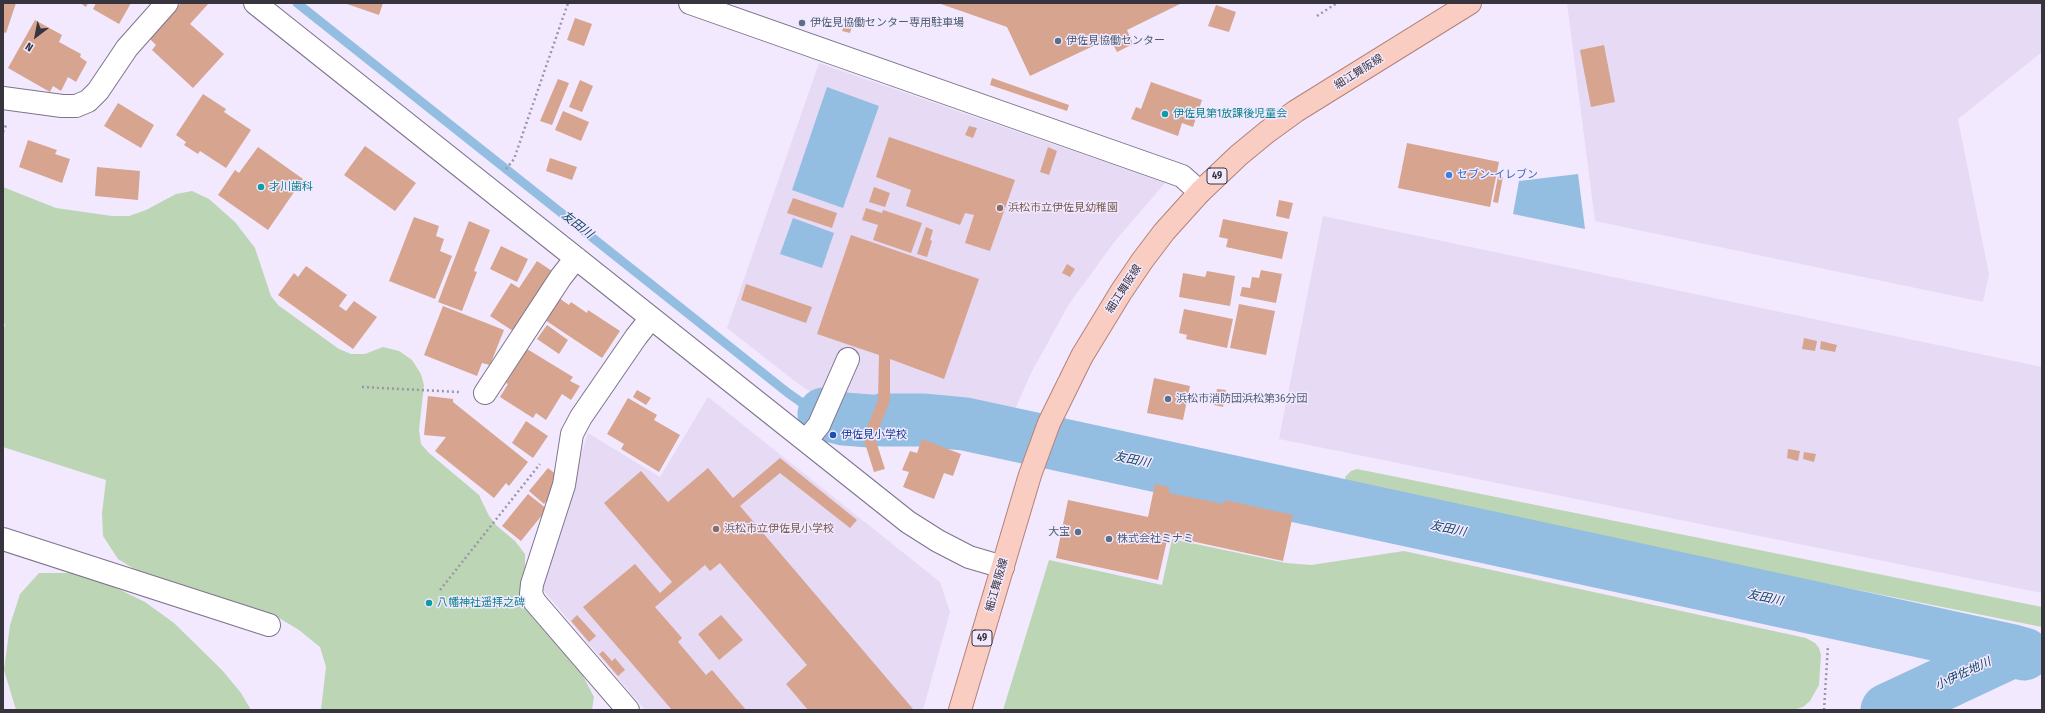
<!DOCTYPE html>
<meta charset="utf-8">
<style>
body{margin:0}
#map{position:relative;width:2045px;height:713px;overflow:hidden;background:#f2e9fe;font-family:"Fira Sans Condensed",sans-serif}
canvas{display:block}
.frame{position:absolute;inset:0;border:4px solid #38343e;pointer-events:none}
.north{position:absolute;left:16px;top:16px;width:40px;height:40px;-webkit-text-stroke:3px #f2e9fe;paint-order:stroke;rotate:212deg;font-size:11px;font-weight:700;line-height:16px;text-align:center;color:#38343e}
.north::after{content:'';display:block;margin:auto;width:14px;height:18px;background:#38343e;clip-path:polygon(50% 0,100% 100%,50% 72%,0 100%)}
</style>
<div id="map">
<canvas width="2045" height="713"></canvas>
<div class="frame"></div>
<div class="north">N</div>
</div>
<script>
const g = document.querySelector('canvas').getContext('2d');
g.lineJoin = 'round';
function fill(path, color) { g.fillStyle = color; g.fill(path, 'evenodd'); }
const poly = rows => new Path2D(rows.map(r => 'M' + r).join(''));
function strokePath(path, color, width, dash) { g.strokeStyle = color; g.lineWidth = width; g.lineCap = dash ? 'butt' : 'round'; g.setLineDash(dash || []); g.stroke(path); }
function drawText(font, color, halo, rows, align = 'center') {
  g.font = font + ' "Fira Sans Condensed","Noto Sans JP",sans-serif'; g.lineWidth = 3; g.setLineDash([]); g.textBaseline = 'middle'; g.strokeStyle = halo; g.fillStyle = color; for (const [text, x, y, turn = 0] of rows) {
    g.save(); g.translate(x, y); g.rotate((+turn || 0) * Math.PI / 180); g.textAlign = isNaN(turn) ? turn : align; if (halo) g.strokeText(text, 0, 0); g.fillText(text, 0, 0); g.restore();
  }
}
const built = poly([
 [1567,3,2042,3,2042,52,1958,119,1989,274,1983,302,1595,221],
 [819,63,1165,183,1115,241,1069,304,1031,373,1010,421,945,408,865,407,846,406,828,401,812,393,796,382,727,328],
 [1323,216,2042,367,2042,593,1279,439],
 [708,397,940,582,950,612,923,710,645,710,539,585,588,433,660,477]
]);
const green = poly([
 [3,187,56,208,112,216,129,216,146,210,176,194,192,191,209,199,235,222,255,248,271,296,278,305,339,349,351,354,365,354,383,347,399,351,412,360,421,374,424,385,419,430,421,444,429,453,479,495,489,516,497,526,515,541,525,554,525,569,521,582,520,596,526,608,582,674,594,697,592,710,321,710,326,667,320,647,299,630,274,615,139,572,118,559,103,536,102,513,106,480,3,447,3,332,5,324,3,323],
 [1357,469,2042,607,2042,627,1355,489,1347,485,1345,477,1351,471],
 [1172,539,1286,563,1311,565,1404,551,1806,638,1815,643,1819,648,1821,655,1819,685,1810,701,1803,707,1793,710,1003,710,1049,560,1162,585],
 [39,573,71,573,114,587,145,602,174,623,222,670,241,693,251,710,16,710,4,670,10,625,20,594]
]);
const water = poly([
 [827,87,879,106,843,208,792,190],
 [1578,174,1585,229,1513,214,1519,181],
 [793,218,834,233,822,268,780,254]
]);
const stream = poly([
 [297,3,788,393,805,405,824,414]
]);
const river = poly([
 [824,414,844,419,870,421],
 [882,420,922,420,965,424,2013,651],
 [1887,710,2013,651,2024,654]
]);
const building = poly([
 [3,3,16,3,6,33,3,32],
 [80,3,88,3,86,7],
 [96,3,131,3,119,24,93,9],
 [181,3,209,3,190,24,224,54,193,88,152,50,156,45,149,38],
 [344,3,383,3,379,15],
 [938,3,1182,3,1127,30,1133,44,1117,52,1110,38,1030,76,1007,27],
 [1216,5,1236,12,1229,32,1208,26],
 [575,18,592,24,584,46,567,40],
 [35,20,62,35,59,42,81,54,80,57,87,62,76,82,68,77,61,91,53,86,50,92,8,68],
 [845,24,852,26,850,33,842,31],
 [1604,45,1615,102,1591,107,1580,50],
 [992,78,1069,105,1067,111,990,85],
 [558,79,569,83,552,125,540,121],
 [580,80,593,86,582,112,569,107],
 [1151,82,1202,100,1193,127,1182,123,1178,136,1131,119,1136,107,1141,109],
 [203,94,226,109,224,112,251,130,226,168,200,151,198,154,184,145,186,142,176,135],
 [118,103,154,125,141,148,104,126],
 [563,111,589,122,581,141,555,130],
 [969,126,977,128,973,138,965,135],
 [889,137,1015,180,990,251,965,243,974,215,965,213,960,225,906,206,911,190,876,177],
 [28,140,57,150,55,154,70,159,62,183,19,167],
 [1407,143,1499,162,1490,207,1398,188],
 [365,146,416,183,395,211,344,175],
 [258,147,303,179,268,230,218,195,235,170,239,173],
 [1048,147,1057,151,1049,175,1040,172],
 [550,158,577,167,572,180,546,171],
 [97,167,140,171,138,200,95,196],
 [1498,176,1503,177,1498,203,1493,202],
 [874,187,890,193,885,207,869,202],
 [793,198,837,213,832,228,787,213],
 [1279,200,1293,203,1289,219,1276,216],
 [866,208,882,213,883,210,922,223,911,253,873,240,878,225,862,220],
 [414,217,439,226,436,236,444,239,440,251,452,256,435,299,389,281],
 [1223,219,1288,232,1282,259,1226,247,1228,239,1219,237],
 [469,221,490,230,474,271,477,272,462,311,438,302],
 [926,227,933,230,930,240,932,241,927,257,917,254],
 [851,235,979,279,944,379,890,359,890,401,875,438,885,469,874,472,863,437,878,400,879,355,817,334],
 [501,246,528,259,517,282,490,269],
 [537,261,555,273,516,333,490,316,511,283,519,288],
 [1067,264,1075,269,1070,277,1062,273],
 [306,266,347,295,339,306,346,311,354,301,377,317,353,349,278,295,294,273,298,277],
 [1261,270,1282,274,1276,303,1240,296,1242,287,1250,288,1252,277,1259,278],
 [1207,271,1235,276,1230,306,1179,297,1183,273,1205,277],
 [746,284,812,307,806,323,741,300],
 [559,298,569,305,571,302,587,313,588,310,620,331,602,358,545,320],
 [1239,304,1275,311,1266,355,1230,348],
 [443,306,504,330,490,365,482,363,477,376,424,355],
 [1184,309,1233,319,1227,348,1186,339,1187,335,1179,333],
 [547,325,568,340,559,354,537,339],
 [1804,338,1817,341,1815,351,1802,349],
 [1821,341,1837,345,1835,352,1820,349],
 [527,349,573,377,570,381,580,386,571,400,562,394,546,420,536,413,533,418,500,397,508,384,506,383],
 [1154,378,1190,386,1183,420,1147,413],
 [1217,389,1226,390,1223,407,1214,405],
 [637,390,651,398,646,405,633,397],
 [428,396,453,399,453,402,528,462,509,486,506,483,494,498,435,451,446,437,424,435],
 [628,398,657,415,654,420,680,435,659,472,621,449,624,444,607,434],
 [526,421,548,436,533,458,512,443],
 [922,439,961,454,953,476,944,473,934,499,903,487,909,472,902,470,910,451,917,453],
 [1788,449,1800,451,1798,461,1787,458],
 [1804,452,1816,454,1814,462,1803,459],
 [780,458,857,520,850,528,780,473,740,506,913,709,911,710,808,710,786,684,807,665,720,563,710,571,705,565,655,607,682,638,678,642,706,675,712,670,746,710,672,710,583,607,635,564,660,593,672,582,604,503,641,471,668,502,708,468,733,498],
 [548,468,557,475,554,492,544,504,529,491],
 [1155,484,1169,487,1169,493,1224,504,1225,500,1293,515,1283,561,1168,536,1158,580,1056,558,1068,500,1148,517],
 [528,494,547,509,521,541,502,526],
 [577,615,596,636,589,642,571,621],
 [721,615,743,640,719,660,698,634],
 [603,651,612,661,615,658,625,670,618,676,599,654]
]);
const path = poly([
 [1317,16,1337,3],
 [3,132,6,125],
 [506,169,514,159,568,3],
 [362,387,459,392],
 [440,590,540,464],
 [1824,710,1828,645]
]);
const minor = poly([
 [255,3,908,522,938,541,969,557,1003,567],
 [690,3,1182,176,1200,192],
 [3,98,62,106,76,106,88,101,98,91,127,48,167,3],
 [485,393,561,277,576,258],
 [806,441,819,425,848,359],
 [3,539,269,625],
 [628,710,535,602,531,594,532,584,564,485,572,434,581,417,636,337,651,318]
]);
const major = poly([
 [960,710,1030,475,1049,423,1082,356,1121,292,1142,261,1164,232,1200,192,1239,155,1267,132,1296,111,1470,3]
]);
const markers = [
 [802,23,4,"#5c6f8a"],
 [1058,41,4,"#5c6f8a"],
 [1165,114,4,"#0f9aa8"],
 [1449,175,4,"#3f7fe0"],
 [261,187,4,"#0f9aa8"],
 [1000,208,4,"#8d6e63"],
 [1168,399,4,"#5c6f8a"],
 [833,435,4,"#1a4fb4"],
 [716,529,4,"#8d6e63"],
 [1078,532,4,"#5c6f8a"],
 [1109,539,4,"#5c6f8a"],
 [429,603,4,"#0f9aa8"]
];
const shields = [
 [1217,176,20],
 [982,638,20]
];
const shieldNames = [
 ["49",1217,176],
 ["49",982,638]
];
const serviceNames = [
 ["伊佐見協働センター専用駐車場",810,23],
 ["伊佐見協働センター",1066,41],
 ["浜松市消防団浜松第36分団",1176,399],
 ["大宝",1070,532,"right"],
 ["株式会社ミナミ",1117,539]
];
const streetNames = [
 ["細江舞阪線",1359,72,-32],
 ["細江舞阪線",1124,289,-57],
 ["細江舞阪線",997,585,-74]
];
const cultureNames = [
 ["伊佐見第1放課後児童会",1173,114],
 ["才川歯科",269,187],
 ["八幡神社遥拝之碑",437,603]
];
const shopNames = [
 ["セブン-イレブン",1457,175]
];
const educationNames = [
 ["浜松市立伊佐見幼稚園",1008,208],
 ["浜松市立伊佐見小学校",724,529]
];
const transitNames = [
 ["伊佐見小学校",841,435]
];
const waterNames = [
 ["友田川",577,225,38],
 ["友田川",1132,460,12],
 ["友田川",1448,529,12],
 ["友田川",1765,598,12],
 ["小伊佐地川",1963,674,-25]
];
fill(built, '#e6daf4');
fill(green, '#bcd5b5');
fill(water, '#93bee1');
strokePath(stream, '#93bee1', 9);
strokePath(river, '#93bee1', 53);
fill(building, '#d7a48f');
strokePath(minor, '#7e738c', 24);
strokePath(major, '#b38279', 24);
strokePath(path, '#9c95a5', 2.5, [2, 3]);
strokePath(minor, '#fff', 22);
strokePath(major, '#f9cdc2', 22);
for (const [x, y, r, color] of markers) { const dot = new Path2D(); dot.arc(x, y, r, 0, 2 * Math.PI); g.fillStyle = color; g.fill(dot); strokePath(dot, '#f2e9fe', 1.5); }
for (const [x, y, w] of shields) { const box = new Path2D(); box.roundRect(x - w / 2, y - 8, w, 16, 3); g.fillStyle = '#f2e9fe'; g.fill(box); strokePath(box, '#38343e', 1); }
drawText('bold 10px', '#38343e', null, shieldNames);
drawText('11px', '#4e5e75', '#f2e9fe', serviceNames, 'left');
drawText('11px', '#38343e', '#f2e9fe', streetNames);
drawText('11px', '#0d838f', '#f2e9fe', cultureNames, 'left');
drawText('11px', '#366cbe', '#f2e9fe', shopNames, 'left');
drawText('11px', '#785e54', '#f2e9fe', educationNames, 'left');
drawText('11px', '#164399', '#f2e9fe', transitNames, 'left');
drawText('italic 12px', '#0f4365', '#f2e9fe', waterNames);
</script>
